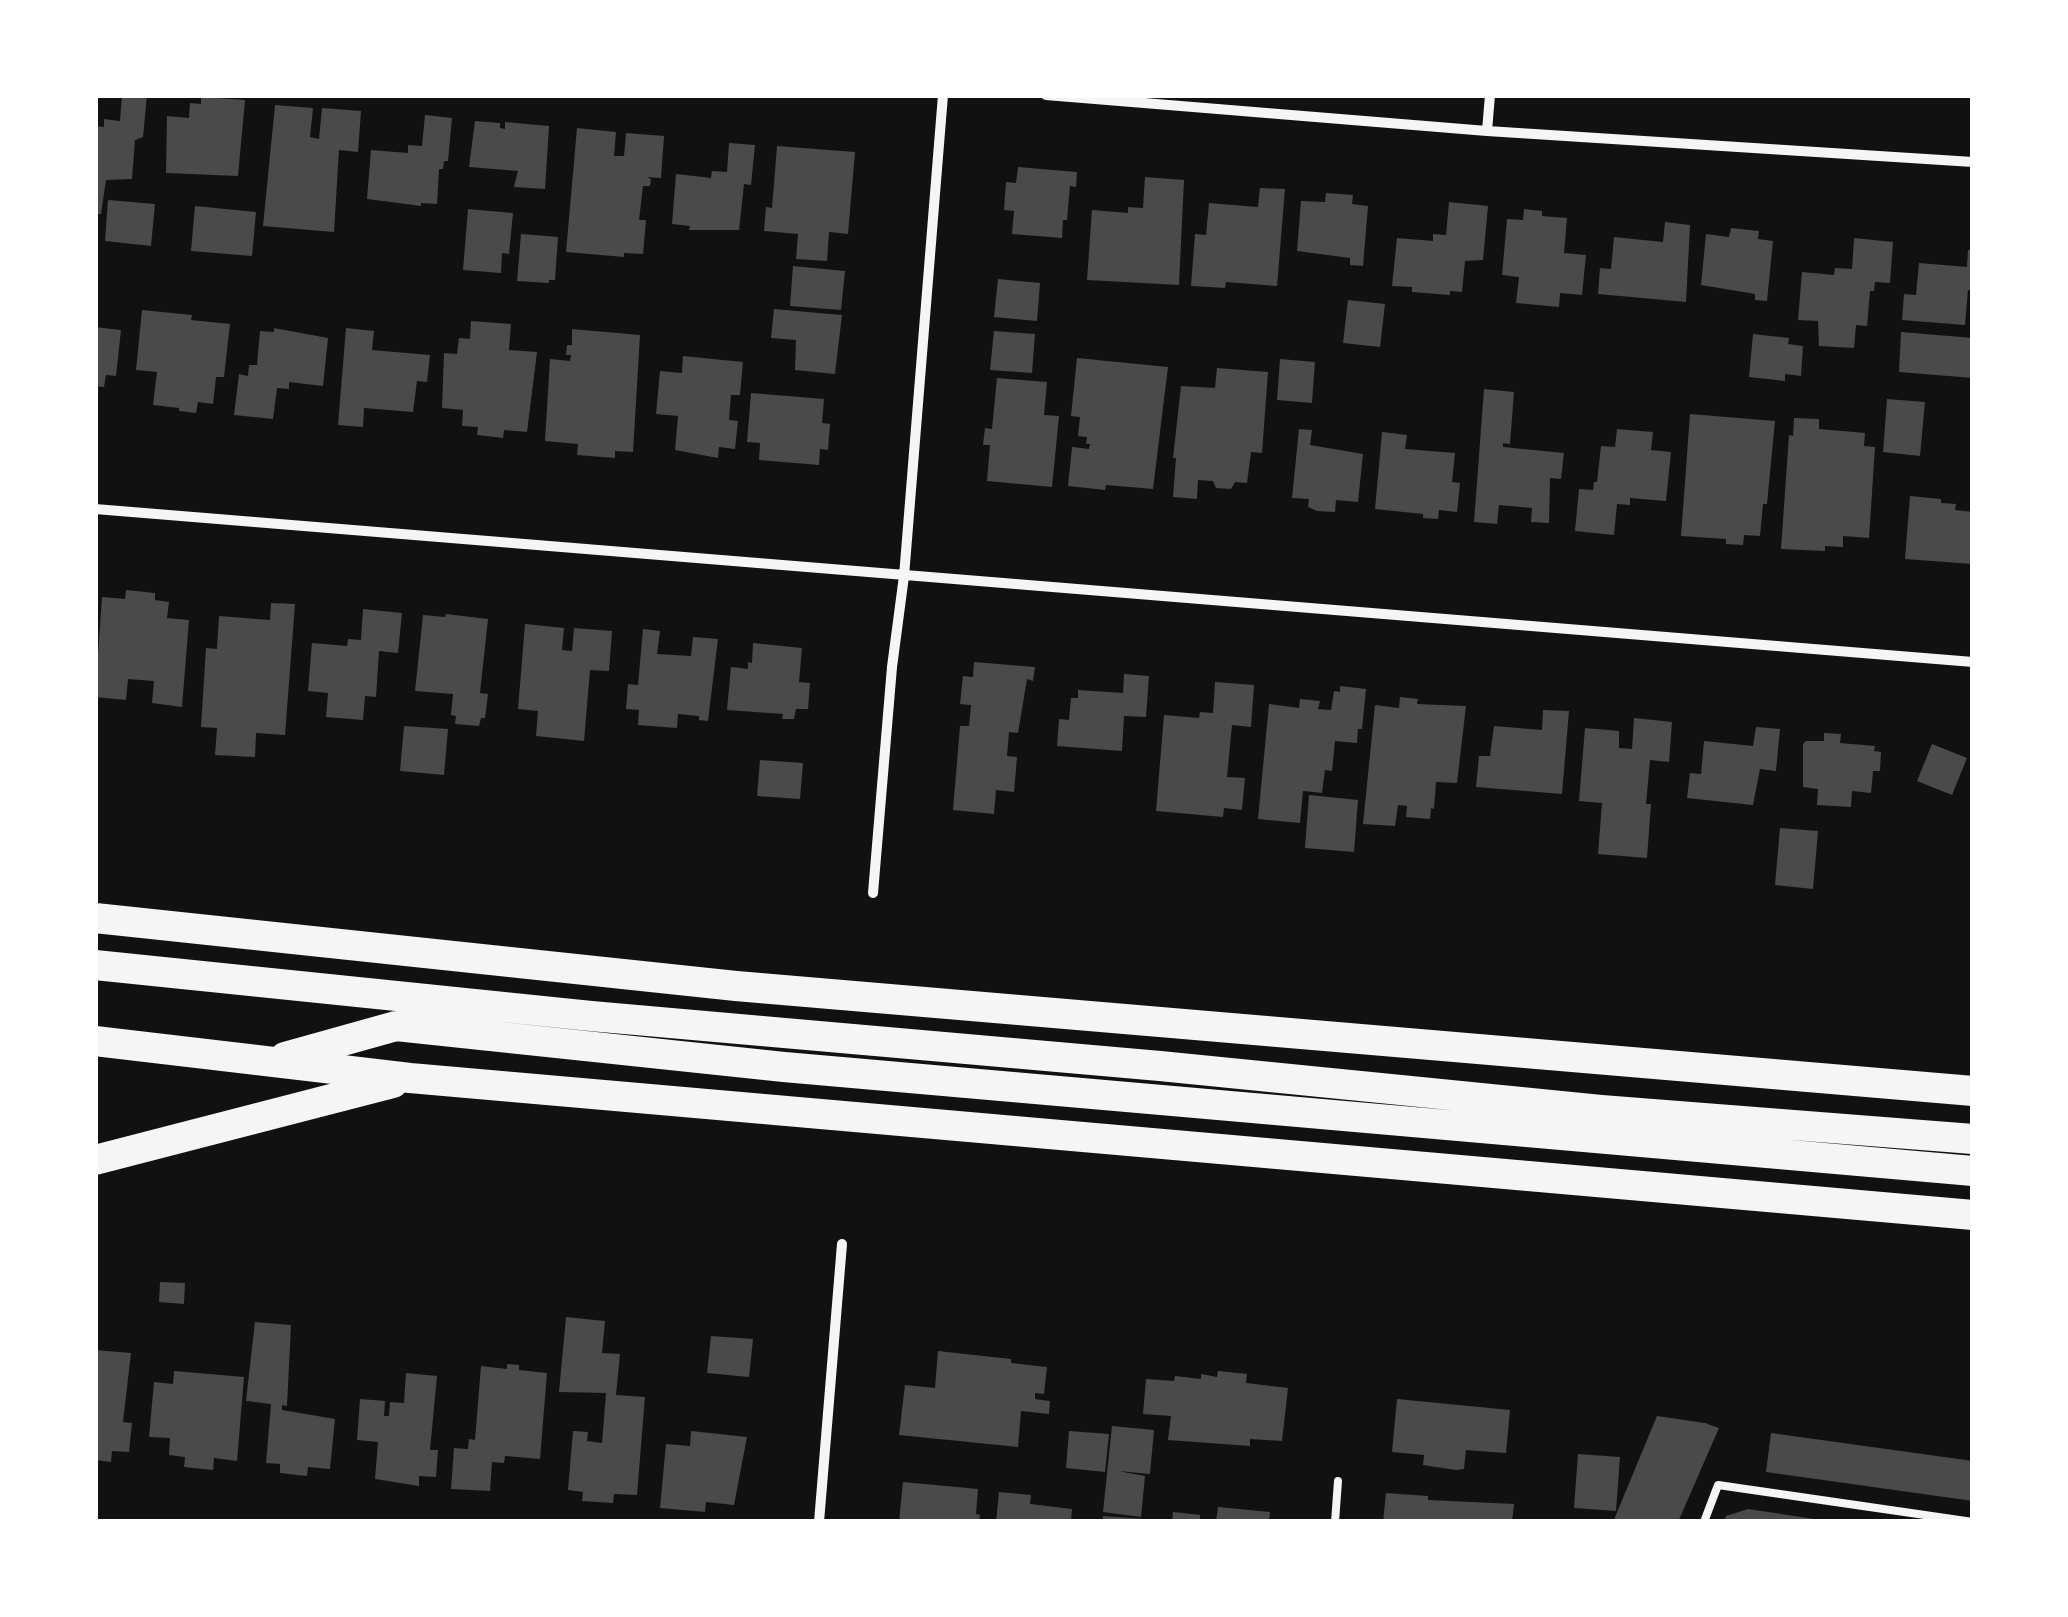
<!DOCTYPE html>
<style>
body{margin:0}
#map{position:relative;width:2068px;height:1617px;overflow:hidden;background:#111;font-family:"Fira Sans Condensed",sans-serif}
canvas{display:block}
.frame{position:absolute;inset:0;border:98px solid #fff;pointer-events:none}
</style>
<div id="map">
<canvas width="2068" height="1617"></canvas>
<div class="frame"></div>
</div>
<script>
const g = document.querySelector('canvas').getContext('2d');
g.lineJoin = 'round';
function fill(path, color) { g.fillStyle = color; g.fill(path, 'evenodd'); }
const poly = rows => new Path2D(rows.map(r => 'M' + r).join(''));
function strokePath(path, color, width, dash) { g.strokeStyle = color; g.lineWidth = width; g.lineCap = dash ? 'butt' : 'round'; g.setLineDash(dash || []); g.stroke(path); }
const building = poly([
 [122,95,147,95,143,137,135,140,132,179,106,180,101,214,95,214,95,126,104,127,104,119,120,121],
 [201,97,245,100,238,176,166,173,167,116,189,118,190,103,201,104],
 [275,105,313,108,310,137,319,139,322,108,361,111,358,152,339,150,334,232,263,226],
 [425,115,452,118,448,161,444,161,443,169,439,169,437,204,421,203,421,206,367,199,371,150,408,153,408,145,422,146],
 [475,121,500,123,500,128,505,129,505,122,549,126,545,189,514,187,518,171,469,167],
 [577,128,616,132,614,156,624,156,626,133,664,136,661,178,647,177,651,179,650,186,643,186,639,220,646,220,643,254,624,253,624,257,566,252],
 [729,143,755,145,751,185,744,184,739,230,689,230,690,226,672,224,676,174,711,178,712,171,727,172],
 [777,146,855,152,848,234,829,232,827,261,796,259,798,234,764,231,766,207,772,208],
 [1018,167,1077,172,1076,187,1070,186,1067,220,1063,220,1062,238,1012,234,1014,211,1004,210,1006,182,1016,183],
 [1145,177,1184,180,1179,285,1087,280,1092,210,1128,213,1128,207,1143,208],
 [1260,188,1285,189,1277,286,1226,282,1225,288,1191,286,1195,234,1206,235,1209,203,1258,207],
 [1326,193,1353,195,1352,204,1368,206,1363,266,1350,265,1350,258,1297,251,1301,201,1325,202],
 [108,200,155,204,151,246,105,241],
 [1449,202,1488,206,1483,260,1465,261,1462,292,1450,291,1450,295,1412,292,1412,287,1392,286,1397,238,1433,241,1433,234,1446,235],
 [195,206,256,212,252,256,191,251],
 [468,209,513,213,509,254,502,253,501,273,463,270],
 [1524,209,1542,211,1542,216,1567,218,1564,253,1586,255,1582,295,1560,293,1559,307,1516,303,1519,277,1502,275,1507,219,1523,220],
 [1665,222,1690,225,1686,302,1598,294,1600,268,1611,269,1614,237,1663,242],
 [1731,228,1759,231,1758,239,1773,241,1767,301,1755,300,1755,294,1701,285,1706,234,1729,237],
 [521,234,558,237,555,280,549,280,549,283,517,281],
 [1854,238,1893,242,1890,283,1875,282,1874,291,1870,291,1867,326,1856,325,1854,348,1819,346,1818,321,1798,320,1802,272,1834,275,1835,268,1852,269],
 [1968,250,1973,250,1973,291,1968,290,1965,325,1902,320,1904,294,1916,295,1919,263,1967,267],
 [793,266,845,271,841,310,790,306],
 [998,279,1040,283,1037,321,994,317],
 [1348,300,1385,304,1380,347,1343,343],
 [774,309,842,315,835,374,795,370,796,340,771,338],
 [142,310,192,315,191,320,230,324,224,377,216,377,213,404,198,402,196,413,179,411,179,408,153,405,157,372,136,370],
 [471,321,511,324,509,350,537,352,527,432,504,430,503,438,477,435,478,427,462,426,463,410,442,408,444,353,457,354,459,338,470,339],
 [95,327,121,330,116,376,106,375,104,387,95,386],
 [274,328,328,338,323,386,289,382,289,389,277,388,273,419,234,415,239,374,248,376,249,365,257,365,260,331,274,332],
 [346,328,374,331,372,350,430,355,427,382,417,381,413,412,364,408,363,427,338,425],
 [572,329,640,335,633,452,615,451,615,458,577,455,578,444,545,441,550,359,570,361,571,355,566,355,567,345,572,345],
 [994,331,1035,334,1032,373,990,370],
 [1901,332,1973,338,1973,378,1899,372],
 [1753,334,1789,338,1788,344,1803,346,1801,376,1785,374,1785,381,1749,377],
 [683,356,743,362,740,395,731,395,729,420,738,421,735,449,719,447,718,458,675,450,678,416,656,414,660,371,682,373],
 [1077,358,1168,367,1153,489,1106,485,1105,490,1068,486,1072,447,1089,449,1090,444,1086,444,1087,437,1078,436,1080,417,1071,416],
 [1280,359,1315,362,1312,403,1277,400],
 [1217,368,1268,372,1262,453,1251,452,1247,483,1235,482,1231,489,1216,488,1213,481,1198,480,1197,499,1173,497,1176,458,1173,458,1181,386,1215,388],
 [997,378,1047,382,1044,415,1059,416,1052,487,987,481,990,445,983,445,985,428,992,429],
 [1484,389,1514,392,1510,444,1503,443,1503,447,1564,453,1561,479,1550,478,1549,523,1531,522,1532,508,1499,505,1497,524,1474,522],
 [751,393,824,399,822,423,830,424,828,450,820,449,819,465,759,460,760,443,747,442],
 [1887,399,1925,402,1920,456,1883,452],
 [1690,414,1775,421,1767,504,1763,504,1760,536,1744,535,1743,545,1726,544,1726,539,1681,536],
 [1794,418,1819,419,1819,429,1865,433,1864,446,1875,447,1869,538,1843,536,1843,547,1825,546,1825,551,1781,549,1789,435,1793,436],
 [1299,429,1312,430,1310,445,1363,454,1358,502,1336,500,1335,512,1317,511,1308,507,1309,499,1292,498],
 [1617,429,1653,432,1651,450,1671,452,1666,501,1630,498,1630,505,1617,504,1614,535,1575,531,1579,489,1593,490,1594,482,1597,482,1601,446,1615,447],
 [1382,432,1407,435,1405,449,1455,453,1452,482,1460,483,1457,512,1439,510,1438,519,1423,518,1423,514,1375,509],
 [1910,496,1941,499,1941,503,1956,504,1955,510,1973,512,1973,564,1905,559],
 [126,590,155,593,155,600,169,602,167,618,189,620,182,707,152,703,154,681,128,679,126,700,95,697,102,597,125,599],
 [271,603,295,604,285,735,256,733,255,757,215,755,217,728,201,727,206,648,217,649,219,616,270,620],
 [363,609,402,613,398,653,379,651,376,697,365,696,363,720,326,717,328,693,308,691,312,643,347,646,348,639,361,640],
 [446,614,488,619,480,693,488,694,485,718,481,718,479,726,455,724,456,716,451,715,453,694,415,691,423,615,445,617],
 [525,624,564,628,562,650,572,651,574,628,612,631,609,671,590,670,584,741,536,736,538,711,518,709],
 [643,629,660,631,657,654,691,656,693,637,718,639,708,721,699,720,699,716,678,714,677,728,638,725,639,710,626,709,628,684,638,685],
 [753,643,802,648,799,682,810,683,808,709,796,709,794,719,782,719,783,714,727,710,731,667,748,669,748,662,752,663],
 [974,662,1035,667,1033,681,1027,679,1018,733,1009,732,1007,756,1017,757,1014,792,996,790,994,814,953,810,960,726,969,726,971,705,960,704,963,676,973,677],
 [1124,674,1149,676,1146,717,1124,716,1122,751,1057,746,1059,719,1069,720,1071,698,1078,698,1078,690,1123,693],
 [1215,682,1254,685,1251,727,1232,725,1227,777,1245,778,1242,810,1224,808,1223,817,1156,811,1164,715,1199,718,1200,712,1213,713],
 [1340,686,1366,689,1362,729,1358,729,1357,743,1335,741,1332,771,1325,770,1322,793,1303,791,1300,823,1258,819,1269,704,1299,708,1300,699,1320,701,1318,709,1331,710,1334,691,1340,692],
 [1400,697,1418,699,1417,704,1466,706,1457,783,1436,782,1434,809,1431,808,1430,819,1406,817,1407,806,1398,805,1395,826,1363,824,1375,705,1399,708],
 [1543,710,1569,711,1562,794,1476,787,1479,756,1490,756,1494,726,1542,730],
 [1634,718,1672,722,1669,762,1650,760,1646,804,1651,804,1647,858,1598,854,1602,803,1579,801,1585,728,1619,731,1619,748,1632,749],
 [404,726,448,729,444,775,400,771],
 [1756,727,1780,729,1776,771,1760,769,1753,805,1687,798,1690,773,1701,774,1704,741,1753,746],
 [1824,733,1841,734,1840,743,1875,746,1874,751,1881,752,1880,771,1873,771,1871,793,1852,791,1851,807,1817,805,1818,789,1803,787,1803,744,1806,741,1824,741],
 [1932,744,1967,758,1952,795,1917,781],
 [760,760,803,763,800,799,757,796],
 [1309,795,1358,800,1354,852,1305,848],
 [1780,828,1818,831,1813,889,1775,885],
 [160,1282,185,1283,184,1304,159,1302],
 [566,1317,605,1321,602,1353,620,1354,616,1395,645,1397,637,1495,614,1494,613,1503,582,1501,583,1492,568,1490,573,1431,588,1432,587,1441,602,1443,606,1393,559,1392],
 [255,1322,291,1325,287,1406,282,1405,282,1410,335,1419,330,1469,308,1467,307,1476,280,1473,280,1464,266,1463,271,1404,246,1401],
 [711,1336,753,1339,749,1377,707,1373],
 [95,1350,131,1353,123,1422,132,1423,129,1452,112,1451,111,1462,95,1460],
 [938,1351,1011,1359,1011,1363,1047,1367,1044,1394,1035,1393,1035,1399,1050,1401,1049,1414,1021,1411,1018,1447,899,1435,905,1385,935,1388],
 [507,1364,519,1365,519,1370,547,1373,540,1459,505,1456,504,1463,492,1462,490,1491,451,1489,454,1448,468,1449,469,1439,475,1440,481,1366,507,1369],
 [174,1371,244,1377,237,1461,214,1458,213,1470,184,1467,185,1457,169,1455,170,1438,149,1437,154,1382,173,1384],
 [1218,1371,1247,1374,1246,1383,1288,1388,1282,1441,1250,1439,1250,1446,1168,1440,1171,1416,1143,1414,1146,1379,1174,1381,1175,1376,1201,1379,1201,1374,1217,1377],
 [406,1373,437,1376,430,1450,438,1450,436,1477,419,1476,419,1486,375,1479,378,1442,357,1440,360,1399,385,1401,384,1416,389,1416,390,1402,404,1403],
 [1397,1399,1510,1410,1506,1453,1466,1450,1464,1469,1456,1470,1423,1465,1424,1455,1392,1452],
 [1657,1416,1705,1423,1719,1428,1678,1522,1613,1522],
 [1112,1426,1154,1430,1150,1474,1118,1471,1145,1476,1141,1517,1103,1512],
 [691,1431,747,1437,734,1505,706,1502,705,1512,660,1508,666,1444,690,1446],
 [1069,1431,1109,1434,1105,1472,1066,1468],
 [1771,1433,1973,1461,1973,1501,1766,1472],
 [1578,1454,1620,1457,1616,1511,1574,1508],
 [903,1482,978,1489,976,1514,980,1515,979,1522,899,1522],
 [999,1492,1031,1495,1030,1504,1072,1509,1071,1522,996,1522],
 [1386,1493,1428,1496,1428,1500,1514,1504,1512,1522,1383,1522],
 [1218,1507,1270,1512,1269,1522,1216,1522],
 [1748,1509,1821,1520,1821,1522,1724,1522,1726,1516],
 [1173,1512,1200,1515,1200,1522,1172,1522],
 [1103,1516,1145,1519,1145,1522,1103,1522]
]);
const service = poly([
 [1335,1522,1338,1481],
 [1704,1522,1718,1485,1973,1522]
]);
const minor = poly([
 [1046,95,1487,131,1973,162],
 [1487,131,1490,95],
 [95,509,1973,662],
 [873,893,892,667,904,576,943,95],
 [819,1522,842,1244]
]);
const motorway = poly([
 [95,918,736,986,1973,1091],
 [95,965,591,1016,1160,1066,1601,1110,1973,1139],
 [95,1041,410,1078,1973,1215],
 [285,1057,396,1026,784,1067,1973,1171],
 [95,1160,393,1083]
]);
fill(building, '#4a4a4a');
strokePath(service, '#f5f5f5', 8);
strokePath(minor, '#f5f5f5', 10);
strokePath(motorway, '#f5f5f5', 30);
</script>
